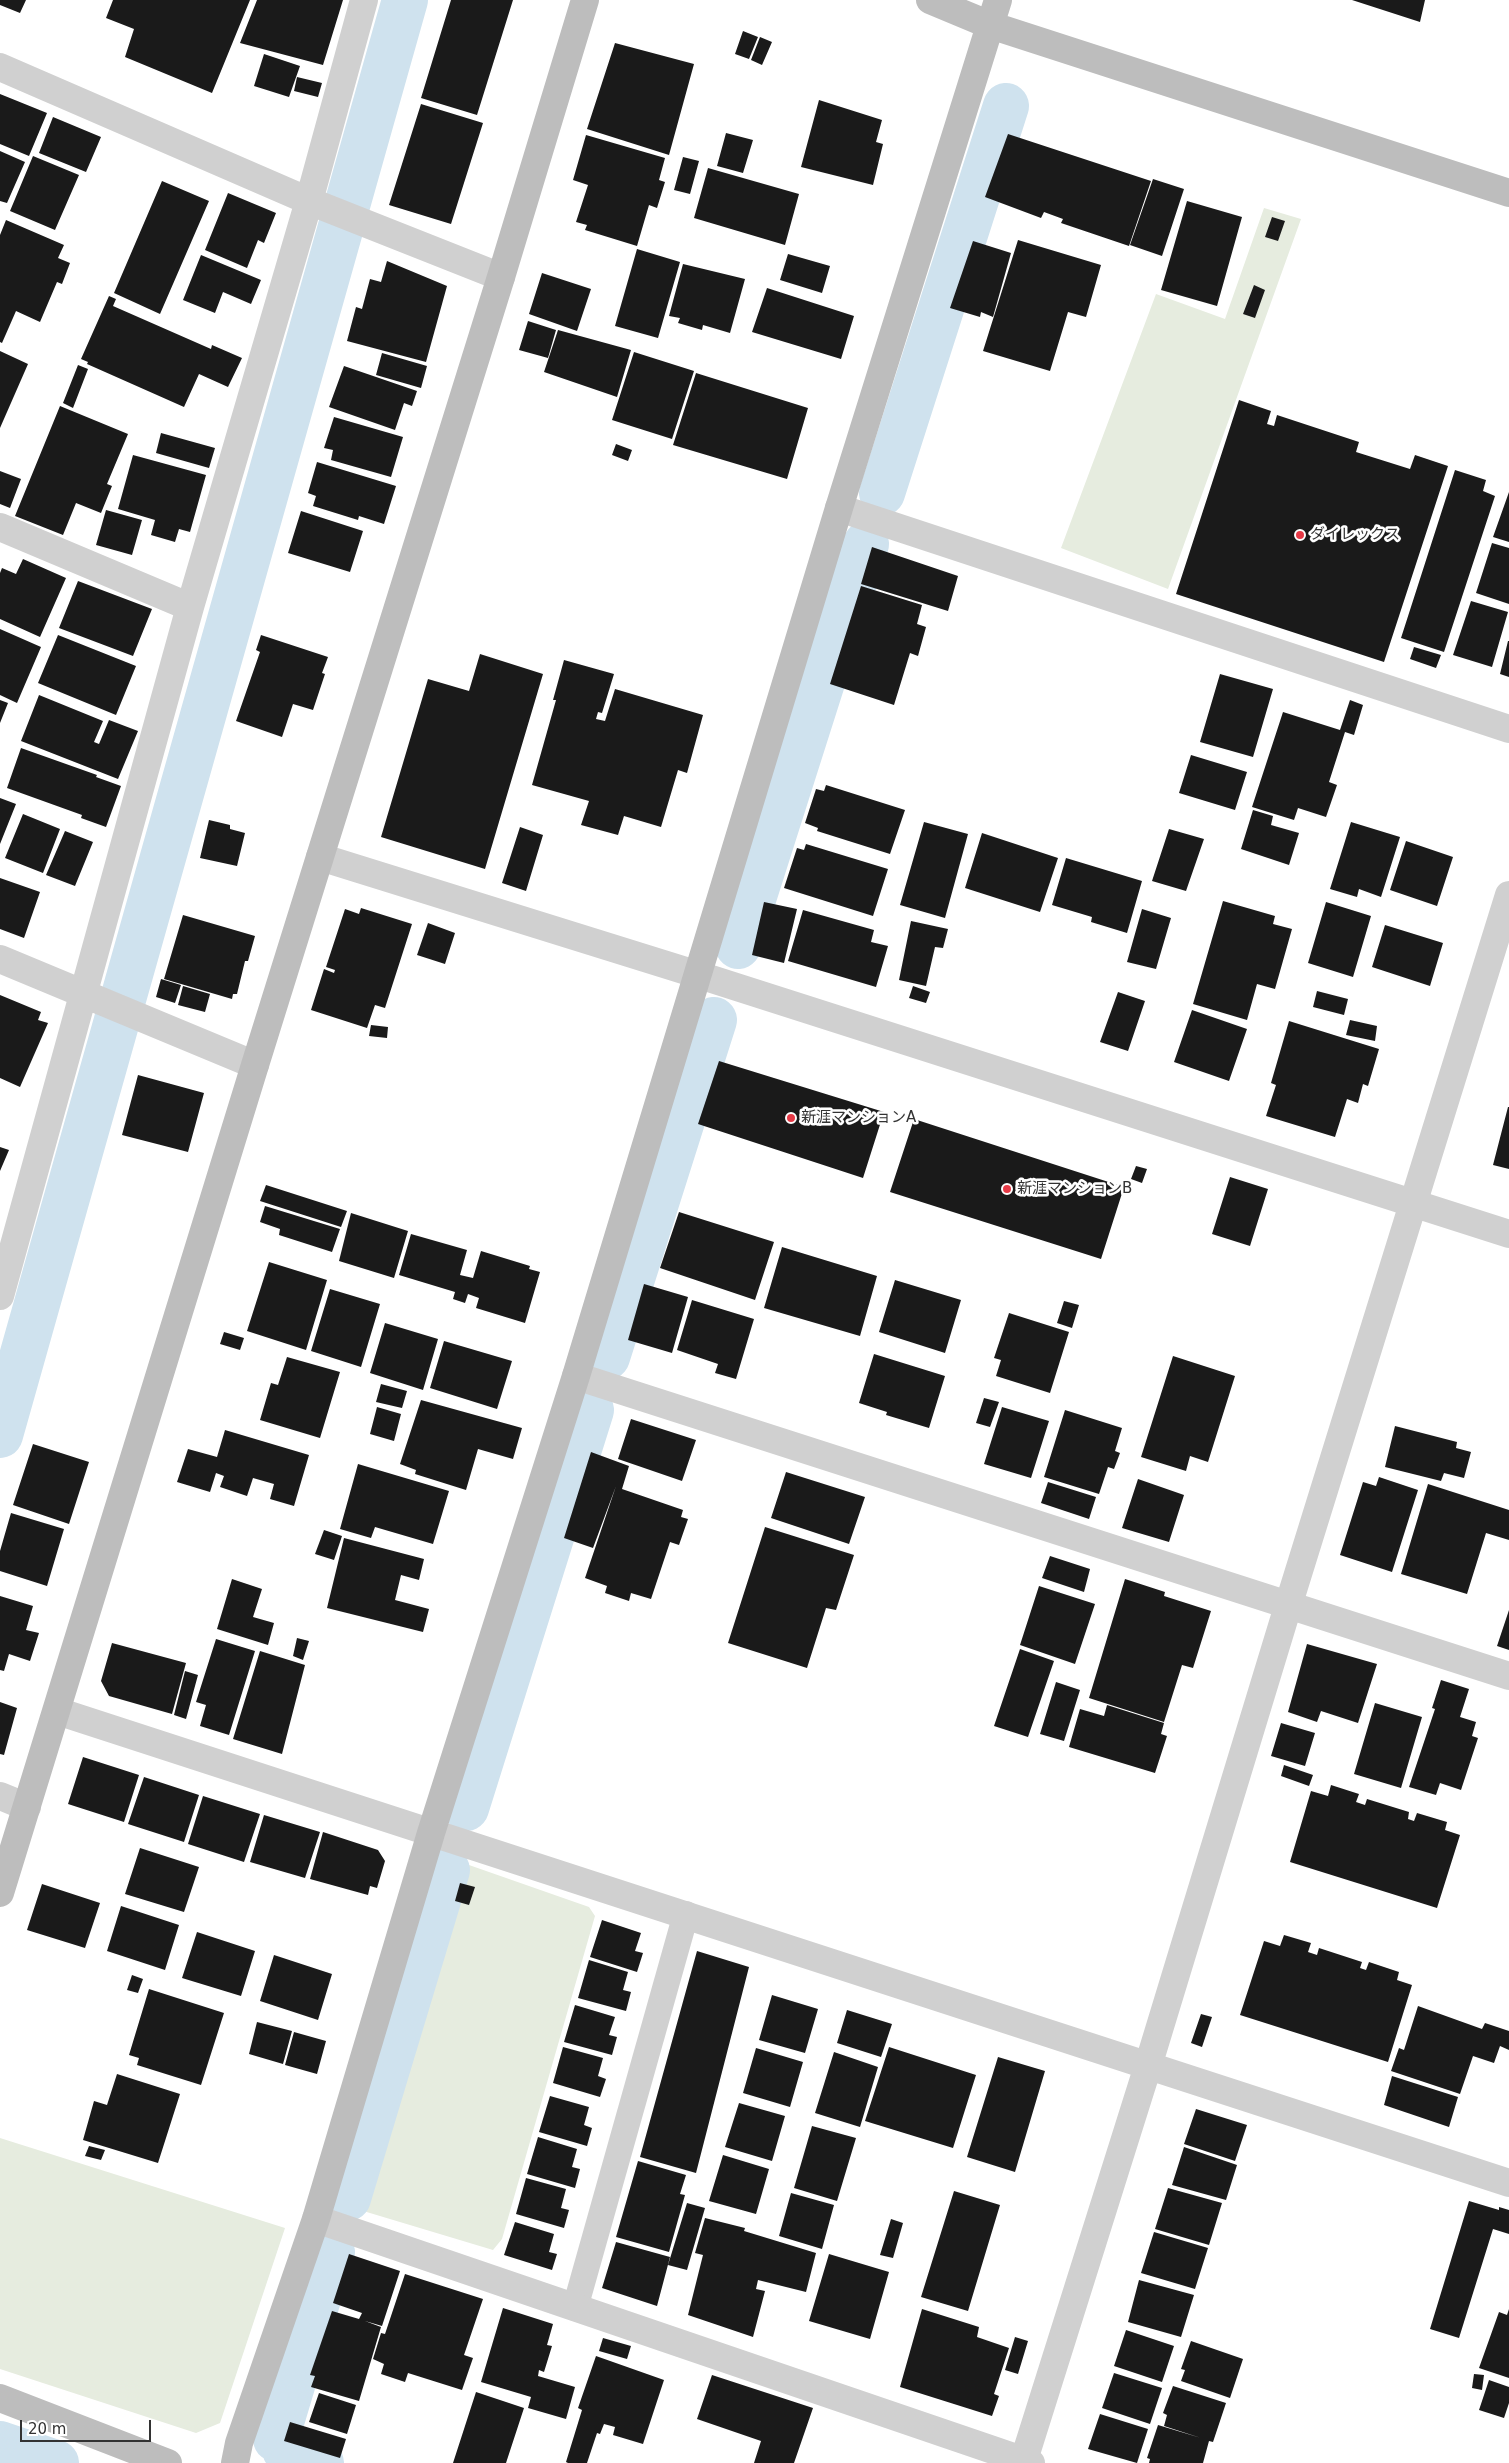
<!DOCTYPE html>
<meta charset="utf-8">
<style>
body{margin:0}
#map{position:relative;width:1509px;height:2463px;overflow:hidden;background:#fff;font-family:"DejaVu Sans",sans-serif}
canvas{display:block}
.scale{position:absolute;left:20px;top:2420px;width:131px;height:22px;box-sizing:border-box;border:2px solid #333;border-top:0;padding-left:6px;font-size:15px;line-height:18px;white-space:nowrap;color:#333;-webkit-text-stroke:4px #fff;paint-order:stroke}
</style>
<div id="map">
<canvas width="1509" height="2463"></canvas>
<div class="scale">20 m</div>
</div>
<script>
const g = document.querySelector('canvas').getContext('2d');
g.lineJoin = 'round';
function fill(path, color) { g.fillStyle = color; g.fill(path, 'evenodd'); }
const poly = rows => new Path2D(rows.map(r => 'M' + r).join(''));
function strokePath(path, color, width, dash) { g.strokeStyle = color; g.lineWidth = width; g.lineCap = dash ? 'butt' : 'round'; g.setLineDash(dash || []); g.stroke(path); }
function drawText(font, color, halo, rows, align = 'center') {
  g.font = font + ' "DejaVu Sans","Noto Sans JP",sans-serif'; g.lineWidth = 5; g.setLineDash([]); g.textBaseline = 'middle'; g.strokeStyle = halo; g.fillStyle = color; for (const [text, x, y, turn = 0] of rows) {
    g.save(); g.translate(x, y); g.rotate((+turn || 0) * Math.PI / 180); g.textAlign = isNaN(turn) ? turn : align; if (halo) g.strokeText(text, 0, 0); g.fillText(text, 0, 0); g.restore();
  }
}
const green = poly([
 [1264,208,1301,219,1168,589,1061,548,1156,294,1225,319],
 [469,1865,589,1907,595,1916,502,2239,493,2250,360,2210,361,2199,457,1870],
 [0,2138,285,2228,220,2423,196,2433,0,2369]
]);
const canal = poly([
 [882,493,1006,106],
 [738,946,866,544],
 [607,1357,714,1020],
 [0,1435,405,0],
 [466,1808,591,1410],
 [348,2198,447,1870],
 [276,2439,332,2252],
 [0,2444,56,2463],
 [285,2450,321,2463]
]);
const building = poly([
 [0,0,26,0,20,13,0,5],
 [113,0,250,0,212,93,125,57,134,29,106,18],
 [257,0,343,0,323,65,240,43],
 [451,0,513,0,477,115,421,98],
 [1352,0,1425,0,1420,22],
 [743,31,758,37,749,59,735,54],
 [760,37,772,42,762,65,751,60],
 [615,43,694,64,669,155,587,129],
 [264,54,300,66,289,97,254,86],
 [297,77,322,83,318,97,294,91],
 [0,94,47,113,29,156,0,144],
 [819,100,882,120,876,142,883,144,873,185,801,167],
 [421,104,483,123,451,224,389,205],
 [53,117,101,137,86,172,39,153],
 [726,133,753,140,743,173,717,166],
 [1008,134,1151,181,1129,246,1061,223,1063,219,1044,212,1041,218,985,197],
 [586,135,665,158,659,180,665,182,657,208,649,205,637,246,585,230,587,225,576,222,588,185,573,180],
 [0,151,25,162,7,203,0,201],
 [33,156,79,175,55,230,10,211],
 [683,157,699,161,690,194,674,190],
 [708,168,799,194,785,245,694,218],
 [1153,179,1184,189,1162,256,1130,245],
 [162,181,209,201,160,314,114,293],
 [228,193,276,213,264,243,258,240,247,268,205,250],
 [1187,201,1242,217,1217,306,1161,290],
 [1272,217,1285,221,1278,241,1265,237],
 [6,220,64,245,58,258,70,263,62,284,57,282,40,322,16,311,2,343,0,342,0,235],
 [1018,240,1101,265,1086,317,1068,312,1050,371,983,351],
 [973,241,1011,253,993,317,981,312,980,317,950,308],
 [637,249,680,262,658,338,615,326],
 [788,254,830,266,822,293,780,280],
 [201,255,261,280,251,304,223,292,215,313,183,300],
 [387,261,447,286,426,362,347,341,356,307,362,309,370,279,381,282],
 [683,264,745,279,730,333,703,325,702,330,678,323,680,318,669,316],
 [542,273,591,289,577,331,529,314],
 [1254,285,1265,290,1255,318,1243,314],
 [767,288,854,316,841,359,752,332],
 [109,296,116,299,113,306,211,349,212,345,242,358,228,387,199,374,184,407,87,364,88,362,81,359],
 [528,321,556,330,548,358,519,350],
 [558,330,631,350,617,397,544,372],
 [0,351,28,364,0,428],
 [634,352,694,371,672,439,612,420],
 [382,353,427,366,421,388,376,375],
 [78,365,88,369,73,408,63,403],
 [344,366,417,391,412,406,404,403,395,430,329,407],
 [696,373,808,408,787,479,673,445],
 [1239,400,1271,411,1267,424,1274,426,1277,415,1359,442,1356,452,1410,469,1415,455,1448,466,1384,662,1176,594],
 [60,406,128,434,107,484,112,486,101,513,76,503,63,535,15,516],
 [334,417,403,437,391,477,331,460,333,450,324,448],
 [161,433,215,448,209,468,156,453],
 [616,444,632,450,628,461,612,455],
 [133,455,206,475,190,532,179,529,175,542,151,535,155,520,118,509],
 [317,462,396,486,384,524,359,516,358,520,313,506,316,496,308,493],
 [1455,470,1486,480,1483,491,1495,496,1444,652,1401,638],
 [0,471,21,479,10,508,0,504],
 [1509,492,1509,542,1493,537],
 [106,510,142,520,132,555,96,545],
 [301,511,363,531,350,572,288,553],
 [1492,543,1509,548,1509,604,1476,593],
 [872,547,958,576,948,611,861,584],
 [23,559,66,578,40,637,0,619,0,573,2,568,16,574],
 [78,581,152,609,133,656,59,628],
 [861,586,922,605,917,624,926,627,918,656,910,653,894,705,830,684],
 [1471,601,1508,612,1492,667,1453,655],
 [0,629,41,647,17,703,0,695],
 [58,635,136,666,116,715,38,683],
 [261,635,328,657,322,673,325,674,313,710,293,704,282,737,236,721,260,652,256,650],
 [1508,641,1509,641,1509,677,1500,674],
 [1414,647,1441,655,1436,668,1410,659],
 [480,654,543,674,485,869,381,837,428,679,469,691],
 [564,660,614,674,602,713,598,712,596,719,605,721,615,689,703,715,687,773,678,770,661,827,624,816,618,835,581,825,589,801,532,785,556,700,553,700],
 [1220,674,1273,689,1253,757,1200,742],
 [39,695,103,721,94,742,99,744,109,720,138,731,118,779,21,741],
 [0,700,8,703,0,723],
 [1350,700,1363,705,1354,735,1345,732,1329,782,1337,785,1326,817,1298,808,1294,820,1252,807,1283,712,1340,730],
 [21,748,97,775,96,777,121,786,106,827,81,818,82,815,7,788],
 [1191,755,1247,772,1235,810,1179,793],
 [826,785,905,810,890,854,817,831,818,828,805,823,816,789,824,791],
 [0,798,16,804,0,844],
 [1253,810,1273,816,1271,825,1299,833,1289,865,1241,849],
 [23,814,60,829,43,873,5,858],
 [209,820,230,825,230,829,245,833,237,866,200,858],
 [924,822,968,834,945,918,900,905],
 [1351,822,1400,837,1381,897,1359,889,1357,897,1330,889],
 [520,827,543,835,526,891,502,883],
 [1169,829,1204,839,1186,891,1152,881],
 [65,831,93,842,75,886,46,875],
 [982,833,1058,858,1040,912,965,888],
 [1406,841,1453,857,1437,906,1390,890],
 [806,844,888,869,873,916,784,888,797,848,804,850],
 [1066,858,1142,881,1127,933,1091,922,1092,917,1052,905],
 [0,878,40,892,24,938,0,929],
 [1223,901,1275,916,1273,924,1292,929,1275,989,1257,984,1247,1020,1193,1004],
 [764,902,797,909,784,963,752,955],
 [1326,902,1371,916,1353,977,1308,963],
 [361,908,412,924,385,1008,375,1005,367,1028,311,1010,324,969,334,973,335,970,326,967,345,909,359,914],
 [1142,909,1171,918,1156,969,1127,962],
 [803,910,874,930,871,942,888,946,876,987,788,961],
 [183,915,255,936,248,961,245,961,237,994,233,994,232,999,164,979],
 [911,921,948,929,943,948,935,947,926,986,899,980],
 [428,923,455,933,445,964,417,955],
 [1385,925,1443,943,1430,986,1372,967],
 [161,979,181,985,175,1003,156,997],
 [183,986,210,994,205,1012,178,1005],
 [913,986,930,992,926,1003,909,998],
 [1317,991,1348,999,1344,1015,1313,1007],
 [1118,992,1145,1001,1128,1051,1100,1042],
 [0,995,41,1012,38,1020,48,1023,20,1087,0,1078],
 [1192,1010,1247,1029,1229,1081,1174,1062],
 [1350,1020,1377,1026,1375,1041,1346,1035],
 [1289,1021,1379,1049,1368,1086,1363,1084,1358,1103,1347,1099,1335,1137,1266,1116,1276,1085,1271,1083],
 [371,1025,388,1027,387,1038,369,1036],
 [719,1061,884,1112,863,1178,698,1124],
 [138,1075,204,1093,188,1152,122,1135],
 [1508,1107,1509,1107,1509,1169,1493,1165],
 [914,1119,1124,1187,1101,1259,890,1192],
 [0,1147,9,1150,0,1171],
 [1136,1166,1147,1169,1142,1183,1131,1179],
 [1230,1177,1268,1189,1250,1246,1212,1234],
 [266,1185,347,1211,341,1227,260,1201],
 [265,1206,340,1229,332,1252,279,1235,280,1229,260,1222],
 [679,1212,774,1242,755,1300,660,1268],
 [351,1213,408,1231,394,1278,339,1261],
 [411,1234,467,1250,460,1275,473,1278,481,1251,530,1266,529,1269,540,1272,525,1323,476,1308,479,1298,468,1294,465,1303,453,1299,455,1292,399,1275],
 [782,1247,877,1276,860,1336,764,1308],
 [269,1262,327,1280,306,1350,247,1331],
 [895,1280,961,1300,945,1353,879,1332],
 [644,1284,688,1297,672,1353,628,1340],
 [330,1289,380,1304,361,1367,311,1351],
 [692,1300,754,1319,736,1379,715,1373,718,1364,677,1350],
 [1064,1301,1079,1305,1072,1328,1057,1323],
 [1009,1313,1069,1332,1050,1393,996,1376,1001,1360,994,1358],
 [385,1323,438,1339,423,1390,370,1373],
 [224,1332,244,1338,240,1350,220,1344],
 [444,1341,512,1361,497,1409,430,1388],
 [874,1354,945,1376,929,1428,886,1415,887,1412,859,1403],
 [1173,1356,1235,1376,1208,1462,1190,1456,1186,1471,1141,1457],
 [287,1357,340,1372,320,1438,260,1420,271,1383,278,1385],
 [381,1384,407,1391,402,1408,376,1402],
 [984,1398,999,1402,990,1427,976,1423],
 [421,1400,522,1428,513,1459,478,1449,466,1490,415,1474,416,1470,400,1464],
 [377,1407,401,1414,394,1441,370,1434],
 [1002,1407,1049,1421,1031,1478,984,1464],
 [1065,1410,1122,1428,1115,1451,1120,1453,1114,1469,1108,1467,1099,1494,1044,1477],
 [631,1419,696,1440,682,1481,618,1459],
 [1395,1426,1457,1442,1456,1448,1471,1452,1464,1478,1444,1473,1441,1481,1385,1467],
 [225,1430,309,1455,294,1506,270,1499,274,1484,253,1478,247,1496,220,1487,224,1476,216,1473,210,1492,177,1482,188,1449,217,1457],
 [33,1444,89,1462,69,1524,13,1505],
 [591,1452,629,1466,622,1489,683,1510,681,1517,688,1519,679,1545,670,1542,651,1599,631,1593,629,1601,605,1593,607,1586,585,1578,616,1486,593,1548,564,1538],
 [358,1464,449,1491,433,1544,375,1527,371,1538,340,1529],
 [786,1472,865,1497,849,1544,771,1518],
 [1379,1477,1418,1490,1392,1572,1340,1555,1363,1482,1376,1486],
 [1138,1479,1184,1495,1169,1542,1122,1528],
 [1048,1482,1096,1497,1089,1519,1041,1503],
 [1428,1484,1509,1510,1509,1540,1486,1533,1467,1594,1401,1574],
 [11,1513,64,1529,47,1586,0,1571,0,1551],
 [765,1527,854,1555,836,1610,826,1608,807,1668,728,1643],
 [324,1530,342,1536,334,1560,315,1554],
 [344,1538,424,1559,419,1580,401,1575,395,1600,429,1609,423,1632,327,1608],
 [1050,1556,1090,1569,1084,1592,1042,1578],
 [232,1579,262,1589,253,1617,274,1623,268,1645,217,1629],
 [1125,1579,1165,1592,1164,1596,1211,1611,1193,1668,1182,1665,1164,1722,1089,1698],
 [1039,1586,1095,1604,1075,1664,1020,1645],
 [0,1596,33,1606,26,1630,39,1633,30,1661,9,1654,4,1671,0,1670],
 [1509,1610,1509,1650,1497,1646],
 [297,1638,309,1641,303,1660,293,1656],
 [216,1639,255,1651,229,1735,200,1726,206,1705,196,1702],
 [112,1643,186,1663,172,1714,109,1696,101,1681],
 [1307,1644,1377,1664,1358,1723,1321,1711,1317,1722,1288,1712],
 [1020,1649,1054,1661,1028,1737,994,1726],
 [260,1651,305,1665,282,1754,233,1739],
 [185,1671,198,1675,186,1719,174,1715],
 [1441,1680,1469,1689,1460,1717,1476,1722,1472,1736,1478,1738,1461,1790,1440,1783,1436,1795,1409,1787,1435,1709,1432,1708],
 [1056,1682,1080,1690,1064,1741,1040,1734],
 [0,1702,17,1708,4,1755,0,1754],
 [1375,1703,1422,1717,1401,1788,1354,1774],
 [1107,1705,1164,1723,1161,1734,1167,1736,1155,1773,1069,1747,1080,1709,1104,1716],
 [1281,1723,1315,1733,1305,1766,1271,1756],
 [83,1757,139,1775,124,1822,68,1804],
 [1284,1765,1313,1775,1309,1786,1281,1776],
 [144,1777,199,1795,184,1842,128,1824],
 [1331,1785,1359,1794,1356,1802,1365,1805,1367,1799,1409,1812,1408,1819,1414,1821,1417,1813,1447,1822,1445,1830,1460,1835,1437,1908,1290,1862,1311,1791,1328,1796],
 [203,1796,260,1814,244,1862,188,1844],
 [264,1815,320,1832,305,1878,250,1862],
 [323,1832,378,1850,385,1861,377,1888,370,1886,368,1895,310,1879],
 [140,1848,199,1867,184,1912,125,1894],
 [460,1883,475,1887,469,1905,455,1901],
 [42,1884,100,1903,85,1948,27,1930],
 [121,1906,179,1925,165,1970,107,1951],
 [602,1920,641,1933,635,1951,643,1953,637,1972,590,1957],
 [197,1932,255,1951,241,1996,182,1978],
 [1284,1935,1311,1943,1308,1952,1317,1955,1319,1948,1362,1962,1360,1968,1366,1970,1369,1962,1399,1972,1397,1980,1412,1985,1388,2062,1240,2015,1264,1941,1280,1946],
 [697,1951,749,1967,696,2173,640,2157],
 [274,1955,332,1974,318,2020,260,2001],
 [589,1960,628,1972,623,1990,631,1992,626,2011,578,1998],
 [132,1975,143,1979,138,1993,127,1990],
 [149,1989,224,2013,201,2085,137,2065,139,2058,129,2055],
 [772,1995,818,2009,805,2053,759,2040],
 [575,2005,615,2017,609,2035,617,2037,612,2055,564,2042],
 [1418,2006,1482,2029,1485,2023,1509,2031,1509,2050,1500,2046,1494,2063,1473,2056,1460,2094,1391,2071,1399,2048,1404,2050],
 [847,2010,892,2024,881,2057,837,2043],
 [1201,2014,1212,2017,1202,2047,1191,2043],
 [257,2022,292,2031,283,2064,249,2054],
 [294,2032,326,2041,317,2074,285,2065],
 [563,2047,603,2058,598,2076,606,2079,600,2097,553,2083],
 [889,2047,976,2075,953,2148,865,2121],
 [756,2048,803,2062,790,2107,743,2093],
 [834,2052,878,2067,860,2127,815,2113],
 [998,2057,1045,2071,1015,2172,967,2157],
 [117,2074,180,2094,158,2163,83,2140,94,2101,107,2105],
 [1392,2076,1458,2097,1449,2127,1384,2105],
 [550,2096,589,2107,584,2125,592,2128,587,2146,539,2132],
 [739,2103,785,2116,772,2161,725,2147],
 [1196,2109,1247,2125,1235,2161,1184,2144],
 [812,2126,856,2138,837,2201,794,2188],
 [538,2137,577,2149,572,2167,580,2169,575,2188,527,2174],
 [89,2146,105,2150,101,2160,85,2156],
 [1184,2147,1237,2165,1226,2200,1172,2185],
 [723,2155,769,2169,756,2214,709,2201],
 [638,2161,686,2175,680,2194,685,2195,669,2252,616,2237],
 [526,2178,566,2189,561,2208,569,2210,564,2228,516,2214],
 [1168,2188,1222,2203,1209,2245,1155,2229],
 [954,2191,1000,2205,968,2311,921,2297],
 [791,2193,834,2205,822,2249,779,2236],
 [1469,2201,1499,2210,1499,2207,1509,2210,1509,2234,1493,2229,1459,2338,1430,2329],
 [687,2203,705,2208,687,2270,668,2265],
 [705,2218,745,2228,744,2231,816,2253,806,2292,758,2280,756,2289,765,2291,753,2337,688,2315,703,2255,695,2253],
 [891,2219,903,2223,893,2258,880,2255],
 [515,2222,554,2234,549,2252,557,2254,552,2270,504,2255],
 [1154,2232,1208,2248,1195,2289,1141,2273],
 [616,2242,670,2257,657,2306,602,2288],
 [349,2254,400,2271,382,2326,365,2321,381,2327,359,2401,311,2387,315,2376,310,2375,332,2311,359,2319,362,2313,333,2303],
 [829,2254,889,2272,870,2339,809,2321],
 [405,2274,483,2299,464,2355,473,2358,462,2390,408,2373,405,2382,381,2374,384,2364,373,2359,381,2333,385,2334],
 [1139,2280,1194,2295,1181,2337,1128,2322],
 [503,2308,553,2324,547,2345,552,2346,544,2372,539,2370,538,2376,575,2387,566,2419,528,2408,531,2397,481,2382],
 [922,2309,979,2327,977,2337,1009,2348,994,2394,999,2396,992,2416,900,2387],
 [1509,2309,1509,2378,1479,2368,1499,2312,1507,2315],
 [1126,2330,1174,2346,1162,2382,1114,2366],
 [1015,2337,1028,2341,1018,2374,1005,2370],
 [603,2338,631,2346,627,2359,599,2351],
 [1191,2341,1243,2359,1230,2398,1181,2381,1185,2370,1181,2369],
 [596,2356,664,2380,643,2444,613,2435,615,2427,604,2424,600,2434,597,2433,587,2463,568,2463,566,2462,582,2410,578,2408],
 [1114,2373,1162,2388,1150,2424,1102,2408],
 [1474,2374,1484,2375,1482,2390,1472,2388],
 [712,2375,813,2408,794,2463,754,2463,761,2441,697,2419],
 [1489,2380,1509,2387,1509,2403,1504,2418,1479,2410],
 [1173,2386,1226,2403,1213,2442,1209,2441,1203,2463,1149,2463,1150,2459,1147,2458,1158,2425,1201,2438,1164,2426,1167,2415,1163,2413],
 [476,2392,524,2408,506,2463,453,2463],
 [319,2393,356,2405,347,2434,309,2422],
 [1100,2414,1148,2429,1137,2463,1088,2449],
 [290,2422,346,2439,340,2458,284,2441]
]);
const lane = poly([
 [575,2308,686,1914]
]);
const street = poly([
 [0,67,309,201,501,277],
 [839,508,1509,729],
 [0,527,190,607],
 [320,857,699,975,1509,1234],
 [0,959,255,1065],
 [0,1296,190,607,309,201,364,0],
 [576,1376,1509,1676],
 [57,1711,1509,2183],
 [0,1796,27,1807],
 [316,2219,1031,2463],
 [1023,2463,1148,2066,1289,1603,1509,895]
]);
const secondary = poly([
 [930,0,990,25,1509,193],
 [0,1893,255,1065,501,277,585,0],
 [0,2398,168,2463],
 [235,2463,239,2443,316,2219,431,1833,576,1376,839,508,998,0]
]);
const markers = [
 [1300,535,5,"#e63946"],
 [791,1118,5,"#e63946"],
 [1007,1189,5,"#e63946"]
];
const poiNames = [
 ["ダイレックス",1310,535],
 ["新涯マンションA",801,1118],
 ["新涯マンションB",1017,1189]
];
fill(green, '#e6ecdf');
strokePath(canal, '#cfe2ee', 46);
fill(building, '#1a1a1a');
strokePath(lane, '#d0d0d0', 26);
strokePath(street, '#d0d0d0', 28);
strokePath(secondary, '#bdbdbd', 28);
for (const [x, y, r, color] of markers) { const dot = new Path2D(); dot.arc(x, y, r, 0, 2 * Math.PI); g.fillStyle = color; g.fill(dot); strokePath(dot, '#fff', 2); }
drawText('15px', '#333', '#fff', poiNames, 'left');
</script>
